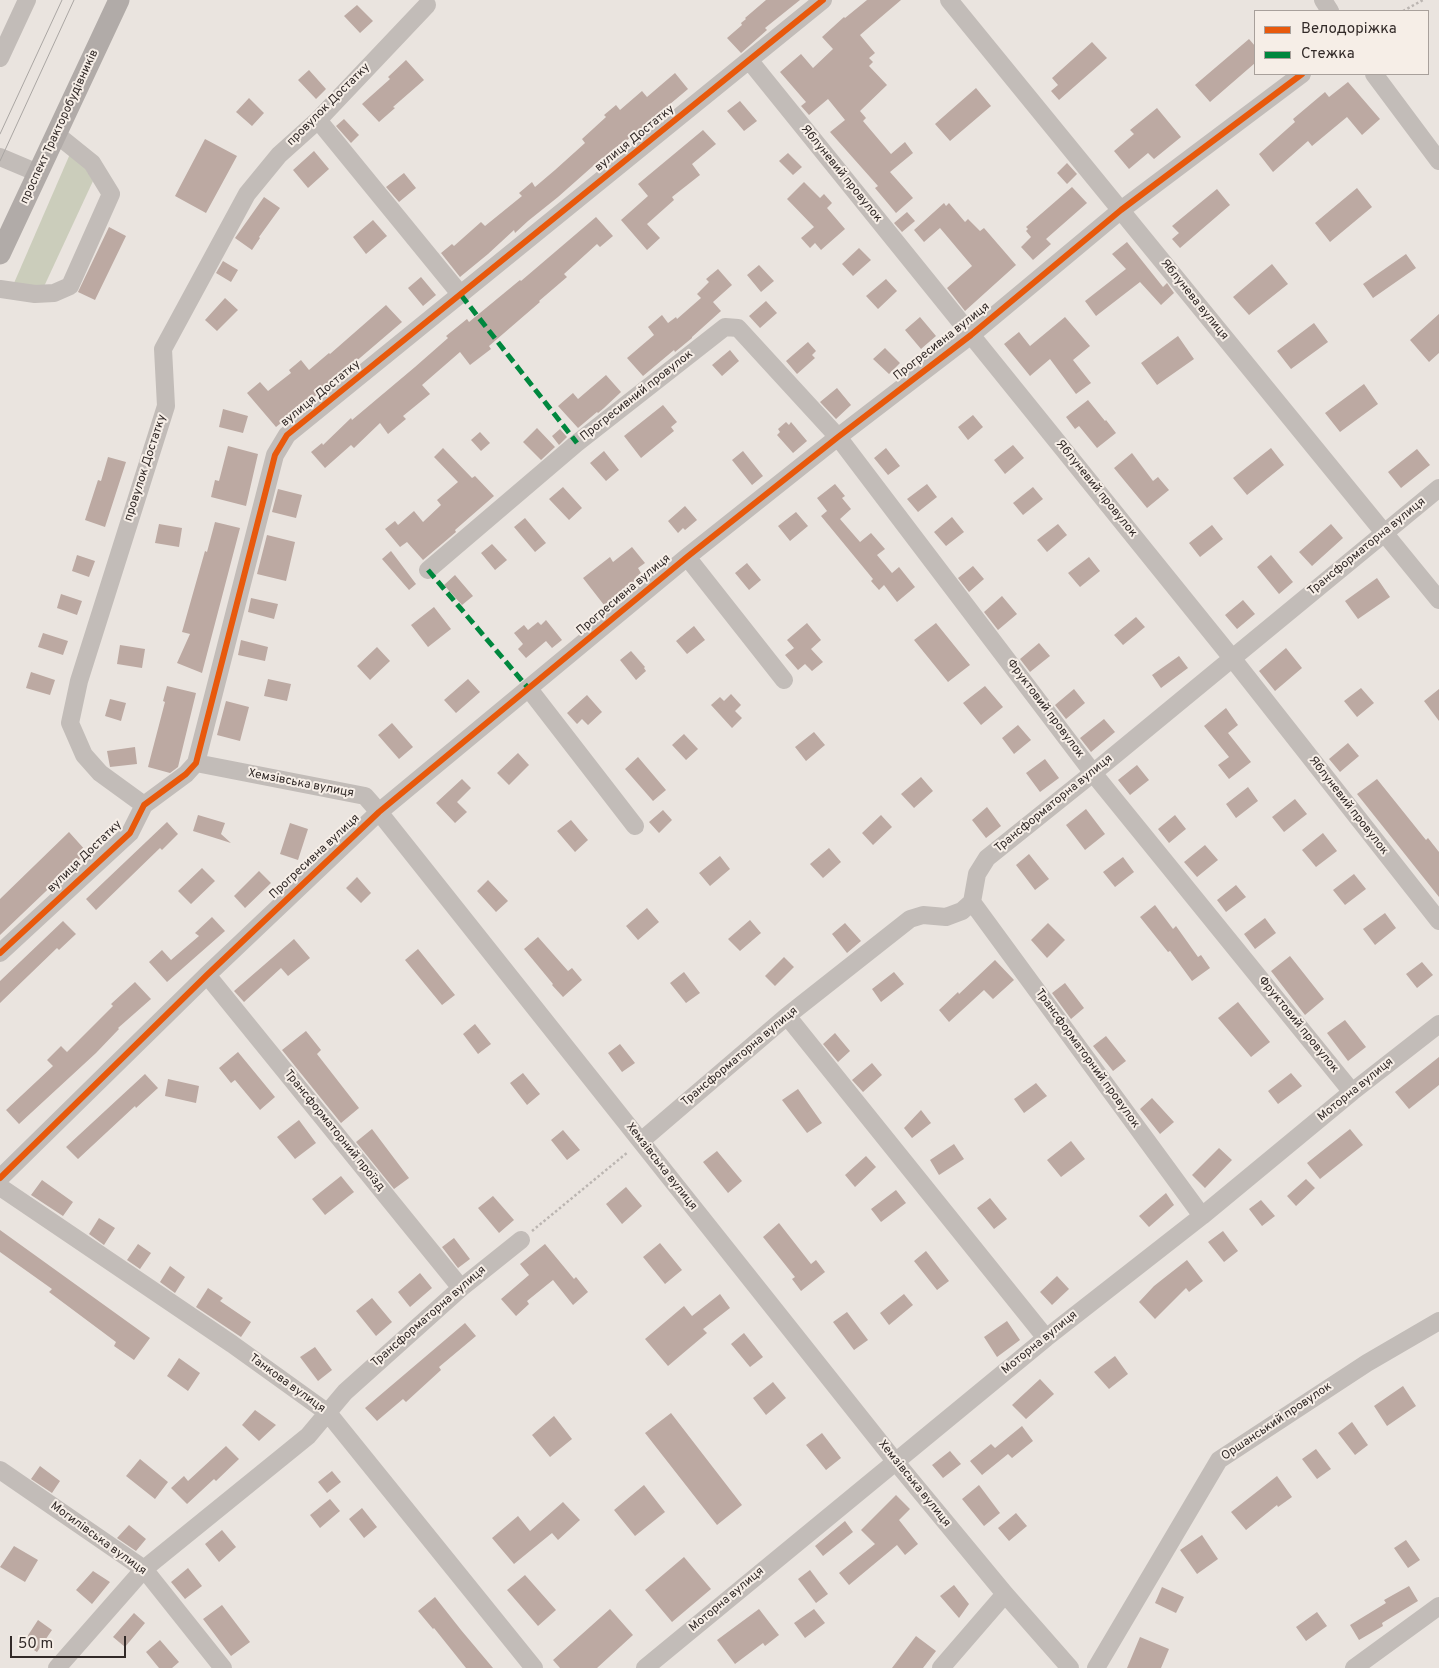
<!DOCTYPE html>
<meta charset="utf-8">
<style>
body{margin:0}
#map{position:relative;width:1439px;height:1668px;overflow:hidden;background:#eae4df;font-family:Overpass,sans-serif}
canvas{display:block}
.legend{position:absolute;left:1254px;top:10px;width:175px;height:65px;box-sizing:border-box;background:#f6eee7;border:1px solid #a8a09b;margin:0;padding:6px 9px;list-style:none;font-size:15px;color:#322a28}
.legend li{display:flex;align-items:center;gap:10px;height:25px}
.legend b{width:25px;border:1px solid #a8a09b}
.scale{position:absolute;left:10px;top:1636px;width:116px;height:22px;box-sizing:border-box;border:2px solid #322a28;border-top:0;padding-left:6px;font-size:15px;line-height:18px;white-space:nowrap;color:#322a28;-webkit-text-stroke:4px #f6eee7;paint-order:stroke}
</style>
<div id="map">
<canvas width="1439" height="1668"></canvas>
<ul class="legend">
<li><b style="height:6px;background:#e8590c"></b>Велодоріжка</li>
<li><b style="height:6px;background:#00873e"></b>Стежка</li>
</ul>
<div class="scale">50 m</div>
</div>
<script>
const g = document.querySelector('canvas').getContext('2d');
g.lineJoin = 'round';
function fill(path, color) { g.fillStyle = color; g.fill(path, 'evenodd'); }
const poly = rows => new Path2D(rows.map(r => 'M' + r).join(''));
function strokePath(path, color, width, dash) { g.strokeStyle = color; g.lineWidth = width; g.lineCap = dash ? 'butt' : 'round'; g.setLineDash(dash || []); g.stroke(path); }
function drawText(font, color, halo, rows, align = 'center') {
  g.font = font + ' Overpass,sans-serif'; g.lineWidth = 4; g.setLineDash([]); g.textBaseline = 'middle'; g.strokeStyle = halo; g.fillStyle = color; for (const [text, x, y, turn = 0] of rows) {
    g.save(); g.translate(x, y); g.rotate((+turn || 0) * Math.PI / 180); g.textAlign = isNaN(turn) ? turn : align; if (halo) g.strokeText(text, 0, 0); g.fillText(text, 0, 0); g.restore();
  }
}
const green = poly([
 [73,147,93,181,41,293,11,290]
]);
const building = poly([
 [766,0,800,0,765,28,767,30,741,53,727,38,742,25,741,23,746,19,745,18],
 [867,0,901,0,860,35,875,53,869,58,873,62,869,66,887,85,860,111,866,118,863,121,891,154,905,142,913,153,890,172,913,198,896,213,875,188,878,186,830,132,845,120,828,99,809,115,801,106,806,102,780,72,801,54,813,68,833,49,822,37,844,17,845,18],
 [357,5,373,21,360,33,344,16],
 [1249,39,1255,46,1255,63,1210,102,1195,85],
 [1092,42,1107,58,1059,100,1051,91,1058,85,1052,78],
 [406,60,424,80,393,107,395,108,379,122,362,104,390,79,388,77],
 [309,70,326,89,316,99,298,80],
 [675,73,688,89,626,141,625,140,603,159,602,158,558,197,528,221,515,233,514,230,488,254,460,277,441,253,452,244,454,246,481,222,485,226,522,196,519,193,532,182,535,187,555,170,585,143,582,139,606,117,604,115,616,105,620,110,642,91,647,97],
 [1348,82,1380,119,1362,135,1347,117,1312,146,1308,141,1273,172,1259,154,1295,122,1293,119,1325,92,1329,97],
 [976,88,991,106,950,141,935,124],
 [249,98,264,113,252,126,236,112],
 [740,101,757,121,744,131,727,111],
 [1157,108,1181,137,1154,159,1148,153,1129,169,1114,151,1134,134,1130,130],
 [344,119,359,135,351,143,336,126],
 [703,130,716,144,692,164,700,175,672,197,674,200,647,224,660,238,647,250,621,220,648,196,638,184],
 [205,139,237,156,206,213,175,196],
 [314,151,329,169,308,188,293,170],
 [788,153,802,167,793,175,779,161],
 [1067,163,1077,174,1067,184,1057,173],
 [404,173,416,188,399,202,386,187],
 [804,182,820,198,824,194,832,203,827,208,845,229,821,250,815,243,810,248,801,238,814,227,787,199],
 [1072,187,1087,203,1046,239,1051,244,1033,260,1021,247,1031,237,1026,231,1028,229,1026,227],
 [1357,188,1372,207,1330,242,1315,223],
 [1217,189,1230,205,1180,248,1172,239,1179,233,1172,226],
 [264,197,280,208,259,237,260,238,252,250,235,238],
 [944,203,946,206,949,203,965,222,968,219,980,231,984,228,1016,265,965,311,947,288,972,266,940,228,924,242,914,230],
 [907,212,915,221,902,232,894,223],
 [596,217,613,236,600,247,597,244,564,274,567,277,539,301,540,302,489,346,491,349,470,365,460,352,422,385,430,394,403,416,406,419,388,434,380,423,354,448,351,445,325,468,311,452,322,443,323,445,351,418,352,420,415,367,448,338,446,336,467,319,469,322,520,280,521,281],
 [373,220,387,236,366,254,353,237],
 [109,227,126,236,95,300,78,292],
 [1127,242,1163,287,1167,283,1174,293,1161,305,1140,282,1096,316,1085,301,1126,269,1112,254],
 [859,248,871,260,853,276,842,264],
 [1406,254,1416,268,1373,298,1363,284],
 [223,261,238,270,231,282,216,273],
 [1272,264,1288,284,1249,315,1233,297],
 [759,265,774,281,761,292,747,275],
 [718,269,732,285,713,302,721,311,692,337,692,338,675,352,674,350,643,376,627,358,654,335,648,327,662,315,668,323,676,317,677,319,701,298,697,294,709,282,706,279],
 [421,277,436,295,423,306,408,288],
 [886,279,897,291,878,309,866,296],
 [225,298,238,310,217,331,205,320],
 [766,301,777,313,760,328,749,316],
 [386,305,402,322,319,393,276,427,247,393,260,382,268,391,291,373,289,370,301,360,309,370,329,353,330,354],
 [1439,314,1439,353,1429,362,1410,340],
 [920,317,936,336,921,349,905,330],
 [1065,317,1090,346,1073,360,1091,383,1076,394,1050,359,1030,376,1004,344,1019,332,1030,346],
 [1314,323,1328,342,1291,369,1277,351],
 [1178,336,1194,359,1157,385,1141,363],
 [808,342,816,351,812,355,815,358,797,374,786,361],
 [885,348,900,363,889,374,873,359],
 [730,350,739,361,722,376,712,365],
 [606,375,621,392,604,408,598,413,597,412,578,428,558,406,573,393,578,399],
 [1364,384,1378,404,1340,432,1325,413],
 [837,388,851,405,836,419,820,402],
 [1088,400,1105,421,1106,420,1116,433,1097,448,1079,426,1075,429,1066,417],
 [663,405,677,422,671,427,674,431,641,458,624,436],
 [223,409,248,416,243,433,219,427],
 [973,415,983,427,968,440,958,427],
 [786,422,789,425,791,422,807,441,793,453,777,435,780,432,778,429],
 [537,428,555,447,541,460,523,442],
 [560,429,567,437,559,445,552,436],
 [480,432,490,443,481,451,471,440],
 [1013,445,1024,458,1005,474,994,460],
 [228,446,258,454,246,506,211,497,215,480,219,481],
 [443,448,472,478,475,476,494,496,455,530,456,532,423,560,407,542,400,547,385,529,395,521,398,525,414,511,423,522,441,505,437,500,458,482,434,457],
 [886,448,900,466,888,475,874,458],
 [1271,448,1284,465,1247,495,1233,478],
 [1417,449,1430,465,1401,488,1388,472],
 [604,451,619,470,606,481,590,463],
 [743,451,763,476,752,485,732,460],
 [1132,453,1153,481,1158,477,1169,490,1147,508,1114,468],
 [108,457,126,462,105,527,85,520,98,480,101,481],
 [835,484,845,496,842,498,851,509,840,519,860,542,871,533,885,549,877,555,892,573,899,567,915,587,897,602,884,585,879,590,871,581,873,579,821,516,827,511,817,498],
 [927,484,937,497,918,512,907,499],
 [563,487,582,508,569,520,549,499],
 [1033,487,1043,499,1023,515,1013,503],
 [278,489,302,495,296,518,272,512],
 [685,506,697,520,685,530,683,528,678,533,668,521],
 [796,512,808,526,790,541,778,526],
 [952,517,964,532,946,546,934,532],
 [525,518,546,543,535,552,514,527],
 [215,522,240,528,202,673,177,663,190,634,182,632,205,551,207,552],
 [159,524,182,528,179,547,155,543],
 [1058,524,1067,535,1047,552,1037,540],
 [1331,524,1343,538,1312,566,1299,552],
 [1212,525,1223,539,1200,557,1189,543],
 [267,535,295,542,286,581,257,574],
 [492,544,507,560,495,570,481,553],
 [632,547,645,563,638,568,641,573,636,577,637,579,604,605,583,578,610,557,613,562],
 [391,551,416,584,409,590,382,559],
 [77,555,95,561,89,577,72,571],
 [1271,555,1293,582,1279,594,1257,567],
 [1089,557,1100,571,1080,587,1068,573],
 [747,563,761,580,749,590,735,573],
 [973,566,984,579,969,592,958,578],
 [455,575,473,596,462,605,444,585],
 [1377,578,1390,597,1358,619,1345,601],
 [61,594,82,601,77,615,57,608],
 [1002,596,1017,614,998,630,984,612],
 [251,598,278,604,274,619,248,612],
 [1243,600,1255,614,1237,629,1225,615],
 [434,607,451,629,428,647,411,625],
 [1136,617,1145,627,1123,645,1114,635],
 [546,620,562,640,552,648,546,641,526,658,518,649,523,644,514,633,524,625,528,630,538,622,541,625],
 [807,623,821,640,811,649,823,662,812,671,805,664,798,670,785,655,794,648,787,640],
 [936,623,970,665,948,682,914,640],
 [694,626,705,640,687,654,676,641],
 [43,633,68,641,63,655,38,647],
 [241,640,268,647,265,661,238,655],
 [1039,643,1050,656,1030,672,1020,659],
 [120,645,145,649,142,668,117,664],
 [377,647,390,661,370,680,357,666],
 [1286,648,1302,668,1275,691,1259,671],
 [631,651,645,667,644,668,646,671,636,680,620,660],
 [1179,656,1188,668,1161,688,1152,675],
 [31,672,55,680,50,695,26,688],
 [268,679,291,684,287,701,264,696],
 [468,679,480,692,456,713,444,700],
 [167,686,196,693,178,767,170,773,148,767,165,702,163,701],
 [985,686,1003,707,981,725,963,703],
 [1361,688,1374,703,1357,717,1344,701],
 [1074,689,1085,703,1066,719,1055,705],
 [1439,689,1439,721,1424,701],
 [731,694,741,705,735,711,742,718,732,728,711,705,720,697,724,701],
 [587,695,602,712,588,725,582,719,577,724,567,713],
 [110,699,126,703,121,721,105,716],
 [226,701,249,707,240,741,217,735],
 [1226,708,1238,725,1228,733,1251,762,1229,779,1218,765,1229,757,1204,726],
 [1104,719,1115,732,1091,752,1080,738],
 [392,723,413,747,399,759,378,735],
 [1018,725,1031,740,1014,754,1002,738],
 [814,732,825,745,806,761,795,747],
 [684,734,698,749,686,760,672,745],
 [1348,743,1359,756,1340,772,1329,759],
 [135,747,137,764,110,767,107,751],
 [518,753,529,765,509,785,497,773],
 [638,757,666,790,653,801,625,769],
 [1045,759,1059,778,1040,792,1026,773],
 [1137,765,1149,780,1130,795,1118,780],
 [921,777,933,791,914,808,901,794],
 [462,779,471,788,457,802,467,812,455,823,436,803],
 [1377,779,1426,840,1428,838,1439,852,1439,897,1357,794],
 [1248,787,1258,801,1236,818,1226,804],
 [1295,799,1307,814,1284,832,1272,817],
 [987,807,1001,826,986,838,972,820],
 [1086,809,1105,834,1085,850,1066,825],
 [663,810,672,820,659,833,649,822],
 [198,815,225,823,221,834,231,843,193,831],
 [881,815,892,827,873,845,862,833],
 [1175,815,1186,829,1169,843,1158,829],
 [571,820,588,840,575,852,557,831],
 [167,822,178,834,162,850,160,848,96,910,86,899],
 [290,823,308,829,298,860,280,854],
 [69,832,87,852,0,935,0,899],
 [1323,833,1337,851,1316,867,1302,850],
 [1205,845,1218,860,1197,877,1184,862],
 [829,848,841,862,823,878,810,864],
 [1029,854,1049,879,1035,890,1016,865],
 [720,856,730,869,710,886,699,873],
 [1123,857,1134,872,1115,887,1103,872],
 [202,868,215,881,191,904,178,891],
 [259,871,271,883,245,908,234,896],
 [1354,874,1366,889,1345,905,1333,890],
 [357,877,371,893,361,903,346,888],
 [488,880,508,901,496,912,477,891],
 [1236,885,1246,897,1226,912,1217,900],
 [1155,905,1173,929,1176,926,1198,957,1201,955,1210,968,1192,981,1170,951,1168,952,1140,917],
 [647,908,659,922,638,940,626,926],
 [1385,913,1396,928,1375,945,1363,929],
 [212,917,225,931,167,982,149,962,162,950,171,960,199,936,195,933],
 [1265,918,1276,933,1255,949,1244,934],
 [750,920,761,933,740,951,728,939],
 [63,921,76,934,59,950,57,948,0,1003,0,981],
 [845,923,861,941,847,953,832,934],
 [1048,923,1065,940,1047,958,1031,940],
 [538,937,568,971,572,968,582,980,563,997,552,985,553,984,524,949],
 [294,939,310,958,288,976,281,968,244,1002,234,991],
 [418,949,455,995,442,1005,405,960],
 [1290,956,1324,999,1305,1015,1271,971],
 [784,957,794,967,775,986,765,976],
 [995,960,1014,980,993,999,984,990,949,1022,939,1010,958,992,959,994],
 [1422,962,1433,975,1417,988,1406,974],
 [684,972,700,993,686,1003,670,983],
 [894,972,904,984,881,1002,872,989],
 [135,982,151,999,118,1028,119,1029,96,1053,19,1124,6,1110,53,1066,47,1060,61,1046,67,1052,113,1006,111,1004],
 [1065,983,1084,1008,1071,1019,1052,993],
 [1238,1002,1270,1042,1251,1057,1218,1018],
 [1345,1020,1366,1047,1348,1061,1327,1033],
 [475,1024,491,1044,478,1054,463,1034],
 [306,1031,321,1050,317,1054,359,1108,341,1123,282,1050],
 [835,1033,850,1051,838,1062,823,1044],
 [1106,1036,1126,1061,1113,1071,1093,1046],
 [620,1044,635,1063,622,1072,608,1053],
 [238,1052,275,1097,260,1110,235,1080,231,1083,219,1068],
 [1439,1057,1439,1085,1409,1109,1395,1092],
 [872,1063,882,1075,863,1092,852,1080],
 [523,1073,540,1094,527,1105,510,1083],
 [1291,1073,1302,1086,1278,1104,1268,1091],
 [145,1074,158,1088,136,1108,135,1106,78,1159,66,1147],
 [168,1079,199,1086,196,1103,165,1096],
 [1036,1083,1047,1096,1024,1113,1014,1099],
 [798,1089,822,1123,807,1133,782,1100],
 [1152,1098,1174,1122,1160,1134,1140,1109],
 [921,1110,931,1123,912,1138,904,1128],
 [299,1120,316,1143,295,1159,277,1137],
 [372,1129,409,1178,394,1189,356,1142],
 [1350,1129,1363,1145,1320,1179,1307,1163],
 [563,1130,580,1150,567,1160,551,1140],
 [1071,1141,1085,1159,1061,1177,1047,1160],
 [954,1144,964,1159,939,1175,930,1160],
 [1219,1148,1232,1160,1205,1188,1192,1175],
 [717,1151,742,1181,728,1193,703,1162],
 [866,1156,876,1167,855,1187,845,1175],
 [341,1176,354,1192,325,1215,312,1199],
 [1306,1179,1315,1188,1296,1206,1287,1196],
 [42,1180,73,1202,63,1216,31,1195],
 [626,1187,642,1206,622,1224,606,1204],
 [896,1190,906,1203,881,1222,871,1209],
 [1166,1193,1174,1205,1149,1227,1139,1216],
 [493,1196,514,1220,499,1233,478,1208],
 [990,1198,1007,1219,994,1229,977,1208],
 [1261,1200,1275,1216,1262,1226,1249,1209],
 [99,1218,115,1228,104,1245,89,1234],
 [779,1223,811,1264,816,1260,825,1272,801,1291,792,1279,795,1277,763,1237],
 [0,1230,150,1338,134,1360,114,1346,116,1342,49,1292,52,1289,0,1252],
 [1223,1231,1238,1251,1224,1262,1208,1242],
 [454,1238,470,1259,458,1268,442,1247],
 [660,1243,682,1270,665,1284,643,1257],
 [138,1244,151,1253,140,1269,127,1260],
 [545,1244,574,1279,576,1277,588,1292,573,1305,553,1280,527,1301,529,1304,516,1316,501,1299,529,1275,520,1264],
 [926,1251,949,1281,937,1290,914,1261],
 [1187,1260,1203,1281,1189,1292,1186,1288,1155,1319,1139,1302,1154,1286],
 [170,1266,185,1277,175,1293,160,1282],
 [420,1273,432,1288,410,1307,398,1292],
 [1057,1276,1069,1289,1052,1305,1040,1292],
 [208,1288,223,1298,220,1301,251,1322,241,1337,196,1307],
 [720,1294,730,1308,703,1329,707,1333,668,1366,645,1339,684,1306,692,1316],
 [904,1294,913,1305,889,1325,880,1313],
 [372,1298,392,1322,376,1336,356,1311],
 [847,1312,868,1340,854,1350,833,1322],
 [1007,1321,1020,1340,997,1357,984,1337],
 [465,1323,476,1336,439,1367,441,1370,406,1402,403,1399,377,1421,365,1408],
 [744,1333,763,1357,750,1367,731,1344],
 [315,1347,332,1370,318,1381,300,1357],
 [1115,1356,1128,1374,1109,1389,1094,1372],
 [179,1358,200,1373,188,1391,167,1376],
 [1040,1379,1054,1394,1026,1419,1012,1405],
 [773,1382,786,1398,766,1415,753,1398],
 [1403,1386,1416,1406,1387,1426,1374,1406],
 [255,1410,276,1425,259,1441,242,1425],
 [671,1413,742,1505,717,1525,645,1433],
 [554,1416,572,1439,550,1457,532,1435],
 [1352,1422,1368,1445,1355,1455,1338,1433],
 [1022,1426,1033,1441,1012,1458,1008,1454,982,1475,970,1461,991,1444,995,1448],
 [822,1433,841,1458,826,1470,806,1445],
 [226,1446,239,1459,216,1481,214,1479,187,1504,171,1488,184,1476,188,1481],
 [1316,1449,1331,1469,1317,1479,1302,1459],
 [950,1451,961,1464,943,1478,932,1465],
 [140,1459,168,1482,155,1499,126,1476],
 [40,1466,60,1481,52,1493,31,1479],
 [332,1471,341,1482,327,1493,318,1482],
 [1277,1476,1292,1497,1278,1507,1277,1505,1246,1530,1231,1512],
 [644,1485,665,1512,635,1536,614,1510],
 [979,1485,1000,1513,984,1526,962,1499],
 [896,1495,910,1509,899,1520,918,1544,905,1555,897,1545,849,1585,839,1573,875,1544,861,1530],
 [330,1499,340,1511,320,1528,310,1515],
 [563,1502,580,1520,558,1540,552,1533,514,1564,492,1538,518,1516,530,1531],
 [362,1508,377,1527,364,1538,349,1519],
 [1016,1513,1027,1526,1009,1541,998,1528],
 [845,1521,853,1532,823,1556,815,1546],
 [129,1525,146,1539,136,1551,117,1538],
 [222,1530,236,1547,219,1562,205,1544],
 [1202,1535,1218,1559,1197,1574,1180,1550],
 [1406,1540,1420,1560,1408,1568,1394,1548],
 [14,1546,38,1560,25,1582,0,1567],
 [684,1557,711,1589,672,1622,645,1590],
 [188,1568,202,1586,185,1599,171,1582],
 [810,1570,828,1594,816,1603,798,1579],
 [93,1571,110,1582,92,1604,76,1590],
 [525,1575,556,1610,538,1626,507,1590],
 [954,1585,969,1604,959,1618,940,1596],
 [1409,1586,1418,1601,1382,1623,1383,1626,1359,1640,1350,1625,1386,1603,1384,1600],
 [1162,1587,1184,1597,1176,1613,1155,1603],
 [435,1597,461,1630,493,1668,466,1668,434,1628,433,1629,418,1611],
 [222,1605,250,1642,231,1656,203,1619],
 [610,1609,633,1635,597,1668,560,1668,553,1660],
 [759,1609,779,1635,765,1646,763,1643,735,1664,717,1640],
 [814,1609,825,1623,805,1638,794,1623],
 [1317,1612,1327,1626,1306,1641,1296,1627],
 [134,1613,145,1623,125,1647,113,1637],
 [38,1620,52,1630,37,1652,23,1643],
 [916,1636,936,1651,923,1668,892,1668],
 [1140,1637,1169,1649,1161,1668,1127,1668],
 [160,1640,179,1662,172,1668,159,1668,146,1652]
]);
const path = poly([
 [1403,11,1423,0],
 [532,1231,628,1152]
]);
const minor = poly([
 [949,0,1439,600],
 [1323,0,1330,11],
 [0,58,27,0],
 [749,60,1232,658,1439,921],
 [1374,74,1439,161],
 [318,120,461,295],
 [0,157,38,173],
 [0,289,35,294,54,293,70,286,111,194,92,163,56,134],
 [687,557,784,680],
 [428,570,577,443,725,327,738,328,838,437,1093,773,1352,1092],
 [529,689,635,826],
 [196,763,365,796,379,812,895,1461,1005,1594,1070,1668],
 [144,805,100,773,84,755,70,723,79,681,166,406,163,349,247,194,279,155,318,120,427,5],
 [972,902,1202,1216],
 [0,953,130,833,144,805,186,774,196,763,275,455,287,435,823,0],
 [207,975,461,1288],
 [787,1016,1046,1338],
 [641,1141,787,1016,910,919,923,915,946,917,962,911,972,902,977,874,987,858,1093,773,1439,488],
 [0,1178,207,975,379,812,687,557,838,437,971,335,1121,210,1302,74],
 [0,1187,232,1344,328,1413,534,1668],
 [0,1470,144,1569,223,1668],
 [57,1668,144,1569,308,1436,345,1392,461,1288,521,1240],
 [645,1668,1046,1338,1202,1216,1352,1092,1439,1024],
 [941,1668,1005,1594],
 [1096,1668,1219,1460,1367,1363,1439,1321],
 [1354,1668,1439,1606]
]);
const major = poly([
 [0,254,119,0]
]);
const tram = poly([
 [0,134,62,0],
 [0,161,74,0]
]);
const quiet = poly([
 [461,295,577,443],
 [428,570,529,689]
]);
const cycleway = poly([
 [0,953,130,833,144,805,186,774,196,763,275,455,287,435,823,0],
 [0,1178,207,975,379,812,687,557,838,437,971,335,1121,210,1302,74]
]);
const streetNames = [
 ["провулок Достатку",329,105,-45],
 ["проспект Тракторобудівників",60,127,-65],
 ["вулиця Достатку",635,139,-39],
 ["Яблуневий провулок",841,174,51],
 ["Яблунева вулиця",1194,300,51],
 ["Прогресивна вулиця",942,342,-38],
 ["вулиця Достатку",321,394,-39],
 ["Прогресивний провулок",637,396,-38],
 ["провулок Достатку",146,468,-72],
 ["Яблуневий провулок",1096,489,51],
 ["Трансформаторна вулиця",1367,547,-39],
 ["Прогресивна вулиця",624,595,-40],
 ["Фруктовий провулок",1045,709,53],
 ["Хемзівська вулиця",301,784,11],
 ["Трансформаторна вулиця",1054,804,-39],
 ["Яблуневий провулок",1348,806,52],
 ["вулиця Достатку",85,857,-44],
 ["Прогресивна вулиця",315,857,-43],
 ["Фруктовий провулок",1298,1025,51],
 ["Трансформаторна вулиця",740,1057,-40],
 ["Трансформаторний провулок",1087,1059,54],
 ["Моторна вулиця",1356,1090,-39],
 ["Трансформаторний проїзд",334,1131,51],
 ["Хемзівська вулиця",661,1167,52],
 ["Трансформаторна вулиця",429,1317,-41],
 ["Моторна вулиця",1040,1343,-39],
 ["Танкова вулиця",287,1384,36],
 ["Оршанський провулок",1277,1422,-34],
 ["Хемзівська вулиця",914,1484,51],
 ["Могилівська вулиця",98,1539,36],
 ["Моторна вулиця",727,1600,-40]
];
fill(green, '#cbcdbb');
fill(building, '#bca9a2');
strokePath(path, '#bbb5b1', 2.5, [2.5, 2.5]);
strokePath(minor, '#c2bcb8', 18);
strokePath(major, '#b1aba8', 21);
strokePath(tram, '#aaa6a3', 1);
strokePath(quiet, '#00873e', 5, [10, 5]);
strokePath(cycleway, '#e8590c', 6);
drawText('12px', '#322a28', '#f6eee7', streetNames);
</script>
